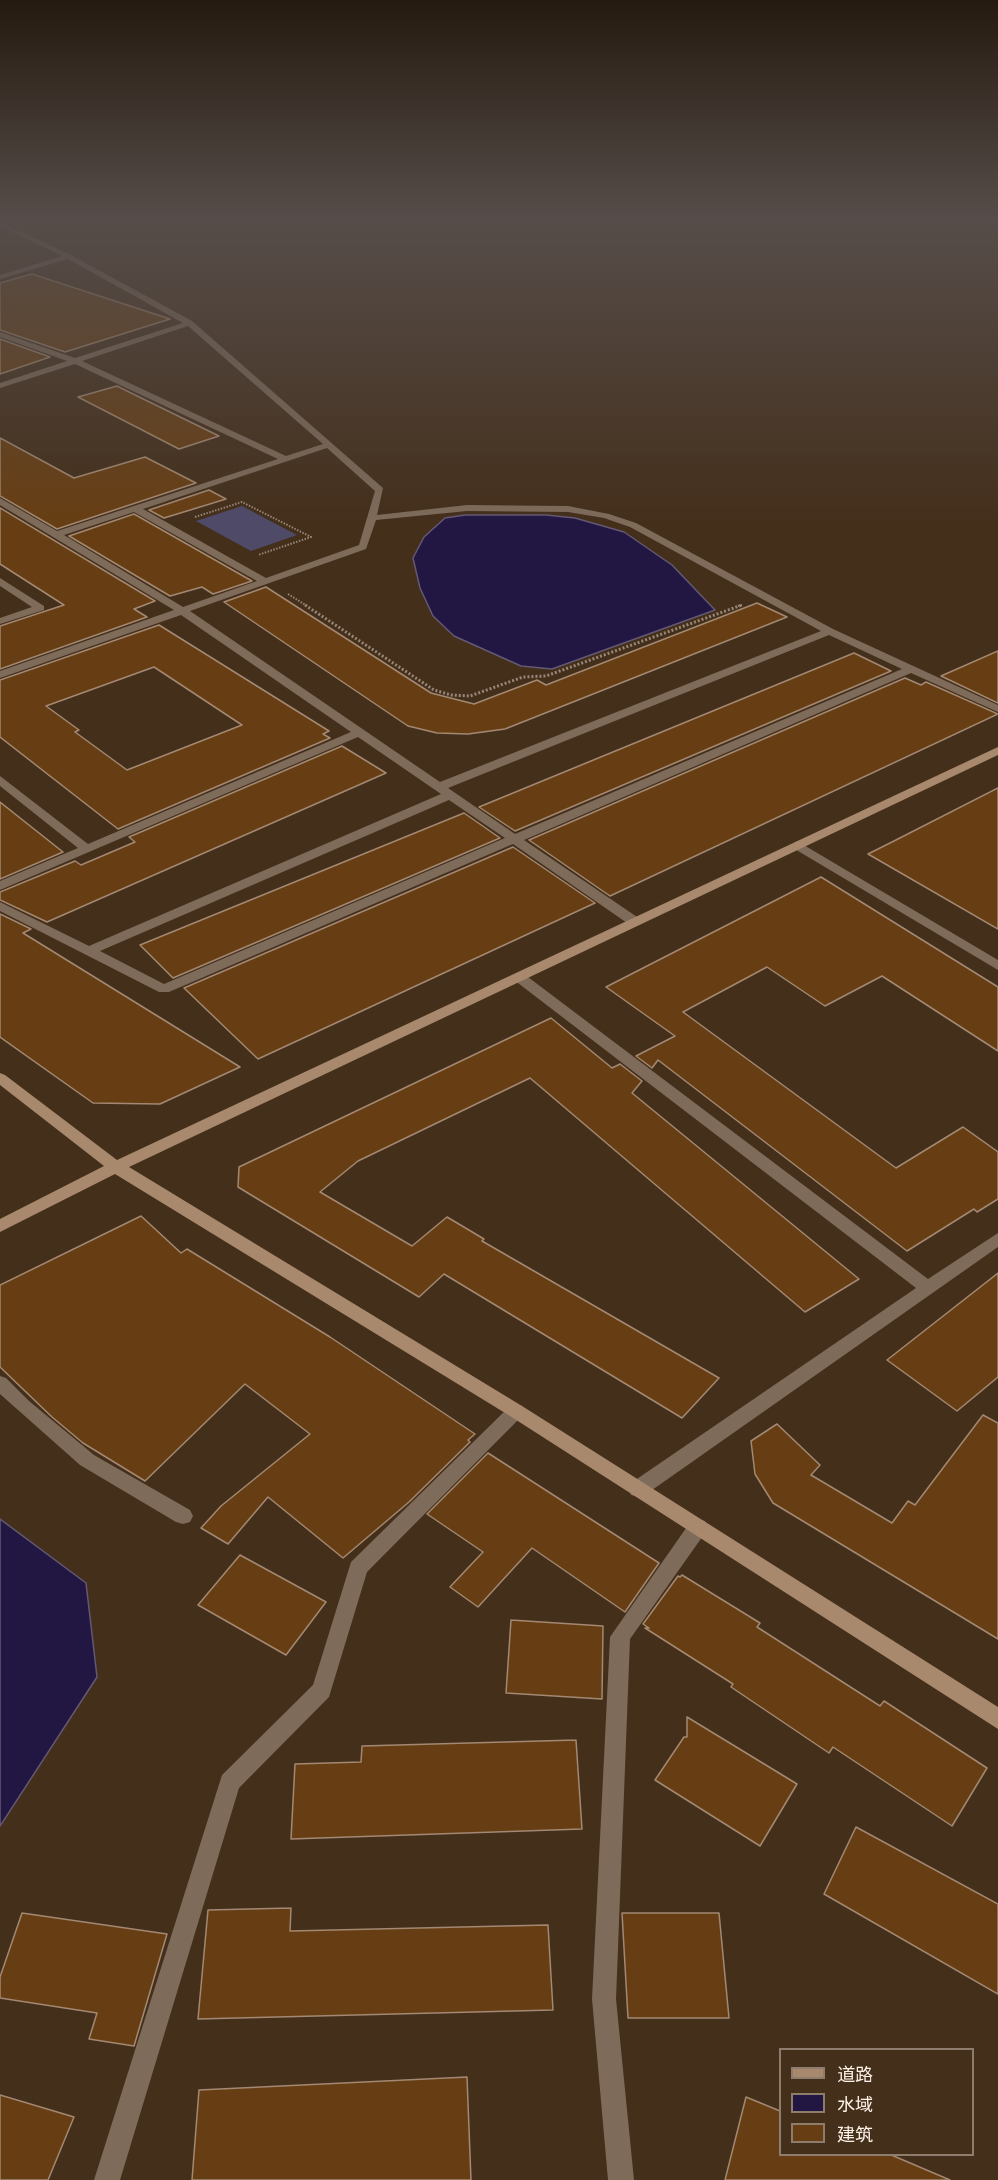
<!DOCTYPE html>
<meta charset="utf-8">
<style>
body{margin:0}
#map{position:relative;width:998px;height:2180px;overflow:hidden;background:#442f1b;font-family:"Roboto Serif","Noto Sans SC",serif}
canvas{display:block}
.legend{position:absolute;left:779px;top:2048px;width:195px;height:108px;box-sizing:border-box;background:#442f1b;border:2px solid #8e7d6d;margin:0;padding:8px 10px;list-style:none;font-size:18px;color:#fdf2e8}
.legend li{display:flex;align-items:center;gap:12px;height:30px}
.legend b{width:30px;border:2px solid #8e7d6d}
</style>
<div id="map">
<canvas width="998" height="2180"></canvas>
<ul class="legend">
<li><b style="height:8px;background:#a8896d"></b>道路</li>
<li><b style="height:16px;background:#221743"></b>水域</li>
<li><b style="height:16px;background:#673e13"></b>建筑</li>
</ul>
</div>
<script>
const g = document.querySelector('canvas').getContext('2d');
g.lineJoin = 'round';
function fill(path, color) { g.fillStyle = color; g.fill(path, 'evenodd'); }
const poly = rows => new Path2D(rows.map(r => 'M' + r).join(''));
function strokePath(path, color, width, dash) { g.strokeStyle = color; g.lineWidth = width; g.lineCap = dash ? 'butt' : 'round'; g.setLineDash(dash || []); g.stroke(path); }
const green = poly([
 [242,506,297,535,251,551,196,521]
]);
const water = poly([
 [465,515,546,515,575,518,624,532,672,565,715,610,552,669,521,666,454,636,433,616,420,588,413,558,424,537,445,518,465,515],
 [0,1519,86,1583,97,1677,0,1826,0,1519]
]);
const building = poly([
 [32,274,170,319,65,352,0,330,0,283,32,274],
 [0,339,50,357,0,374,0,339],
 [117,386,127,391,219,436,179,449,78,397,117,386],
 [0,438,74,478,145,457,196,483,57,529,0,496,0,438],
 [209,490,226,499,164,518,149,510,209,490],
 [0,508,155,601,134,609,147,617,0,669,0,626,64,605,0,564,0,508],
 [134,514,252,581,213,594,202,587,170,596,69,536,134,514],
 [266,587,431,693,474,704,537,680,546,685,757,603,787,617,505,729,468,734,437,733,408,726,224,602,266,587],
 [159,625,329,731,323,734,330,738,118,829,0,737,0,680,159,625],
 [154,667,242,725,127,770,75,732,79,730,46,706,154,667],
 [998,651,998,703,941,676,998,651],
 [854,653,891,671,515,831,479,807,854,653],
 [905,678,921,685,926,682,998,714,610,896,529,840,905,678],
 [342,746,386,773,47,922,0,900,0,892,75,861,81,865,135,842,129,837,342,746],
 [998,788,998,929,868,854,894,841,998,788],
 [0,802,63,852,0,879,0,802],
 [464,813,500,838,173,978,140,945,464,813],
 [513,847,595,903,258,1059,184,988,513,847],
 [821,877,998,987,998,1051,882,976,825,1006,767,967,683,1012,896,1168,963,1127,998,1152,998,1199,977,1212,974,1209,907,1251,658,1060,652,1068,636,1056,675,1036,606,987,821,877],
 [0,914,31,929,23,933,240,1067,160,1104,93,1103,0,1037,0,914],
 [551,1018,612,1068,620,1064,642,1081,632,1093,859,1279,805,1312,530,1078,358,1161,320,1192,412,1246,447,1217,484,1239,482,1241,719,1378,682,1418,444,1274,419,1297,238,1187,239,1167,551,1018],
 [141,1216,181,1253,187,1249,330,1337,475,1434,468,1440,470,1442,409,1502,343,1558,268,1497,228,1544,201,1528,221,1506,310,1434,245,1384,145,1481,83,1443,52,1417,0,1367,0,1285,141,1216],
 [998,1273,998,1377,957,1411,887,1360,998,1273],
 [983,1415,998,1423,998,1639,773,1503,755,1474,751,1441,777,1424,820,1465,811,1475,892,1523,908,1501,915,1505,983,1415],
 [488,1453,659,1563,625,1612,532,1548,478,1607,450,1587,483,1552,427,1514,488,1453],
 [240,1555,326,1602,286,1655,198,1605,240,1555],
 [682,1575,760,1623,757,1627,880,1706,884,1701,987,1768,952,1826,833,1747,829,1753,731,1687,733,1684,645,1628,649,1628,643,1624,678,1576,680,1577,682,1575],
 [511,1620,603,1626,602,1699,506,1693,511,1620],
 [687,1717,797,1784,760,1846,655,1780,684,1737,687,1737,687,1717],
 [576,1740,582,1829,291,1839,295,1764,361,1762,362,1746,576,1740],
 [856,1827,998,1904,998,1994,824,1894,856,1827],
 [291,1908,290,1931,548,1925,553,2010,198,2019,208,1910,291,1908],
 [22,1913,167,1934,134,2046,89,2039,97,2013,0,1998,0,1977,22,1913],
 [622,1913,719,1913,729,2018,628,2018,622,1913],
 [467,2077,471,2180,192,2180,199,2090,467,2077],
 [0,2095,74,2117,48,2180,0,2180,0,2095],
 [746,2097,780,2111,780,2154,889,2154,950,2180,725,2180,746,2097]
]);
const pathFar1 = poly([
 [195,517,242,502,311,537,258,555],
 [288,594,307,606],
 [738,606,742,605]
]);
const path = poly([
 [305,605,434,690,451,695,470,696,523,677,546,676,742,605]
]);
const street = poly([
 [0,222,71,255,192,321,383,488,377,515,467,505,568,506,609,514,636,523,833,629,998,705,998,712,911,673,524,840,640,919,642,922,640,925,630,925,513,844,169,992,159,992,0,911,0,902,89,946,441,794,358,737,0,890,0,881,78,848,0,786,0,776,88,844,351,732,181,615,0,678,0,671,174,610,0,505,0,498,57,531,278,459,75,364,0,388,0,383,67,361,0,337,0,332,75,358,183,323,68,259,0,279,0,275,62,256,0,226,0,222],
 [188,326,323,444,286,456,82,361,188,326],
 [327,448,375,491,359,545,266,578,143,509,327,448],
 [467,511,568,512,604,518,630,527,821,631,440,782,190,611,366,549,376,520,467,511],
 [134,512,257,581,183,607,64,535,134,512],
 [829,635,902,669,515,834,448,788,829,635],
 [449,800,505,838,164,984,100,951,449,800],
 [0,578,44,606,44,610,0,624,0,618,32,607,0,586,0,578],
 [797,841,998,960,998,970,793,848,791,845,797,841],
 [519,973,524,974,928,1279,998,1233,998,1247,645,1495,638,1497,631,1495,629,1489,631,1483,916,1288,514,980,512,977,519,973],
 [0,1376,6,1378,29,1401,94,1455,190,1510,193,1516,190,1522,183,1524,176,1522,80,1465,0,1394,0,1376],
 [516,1404,522,1406,525,1411,522,1416,367,1572,329,1697,239,1788,120,2180,94,2180,222,1775,313,1685,351,1562,510,1406,516,1404],
 [698,1519,705,1521,708,1527,705,1533,630,1639,616,1999,634,2180,608,2180,592,1999,610,1637,691,1521,698,1519]
]);
const secondary = poly([
 [998,747,998,755,129,1167,522,1406,998,1707,998,1729,510,1416,115,1174,0,1232,0,1219,104,1166,0,1085,0,1073,5,1075,117,1160,998,747]
]);
fill(green, '#4e4a68');
fill(water, '#221743');
strokePath(water, '#645974', 1.5);
fill(building, '#673e13');
strokePath(building, '#a38973', 1.5);
strokePath(pathFar1, '#988778', 2, [1.5, 1.5]);
strokePath(path, '#988778', 3, [2, 2]);
fill(street, '#7e6b5a');
fill(secondary, '#a8896d');
const sky = g.createLinearGradient(0, 0, 0, 525);
sky.addColorStop(0, '#251a0f');
sky.addColorStop(0.42, '#564d4a');
sky.addColorStop(1, '#564d4a00');
g.fillStyle = sky;
g.fillRect(0, 0, 998, 525);
</script>
